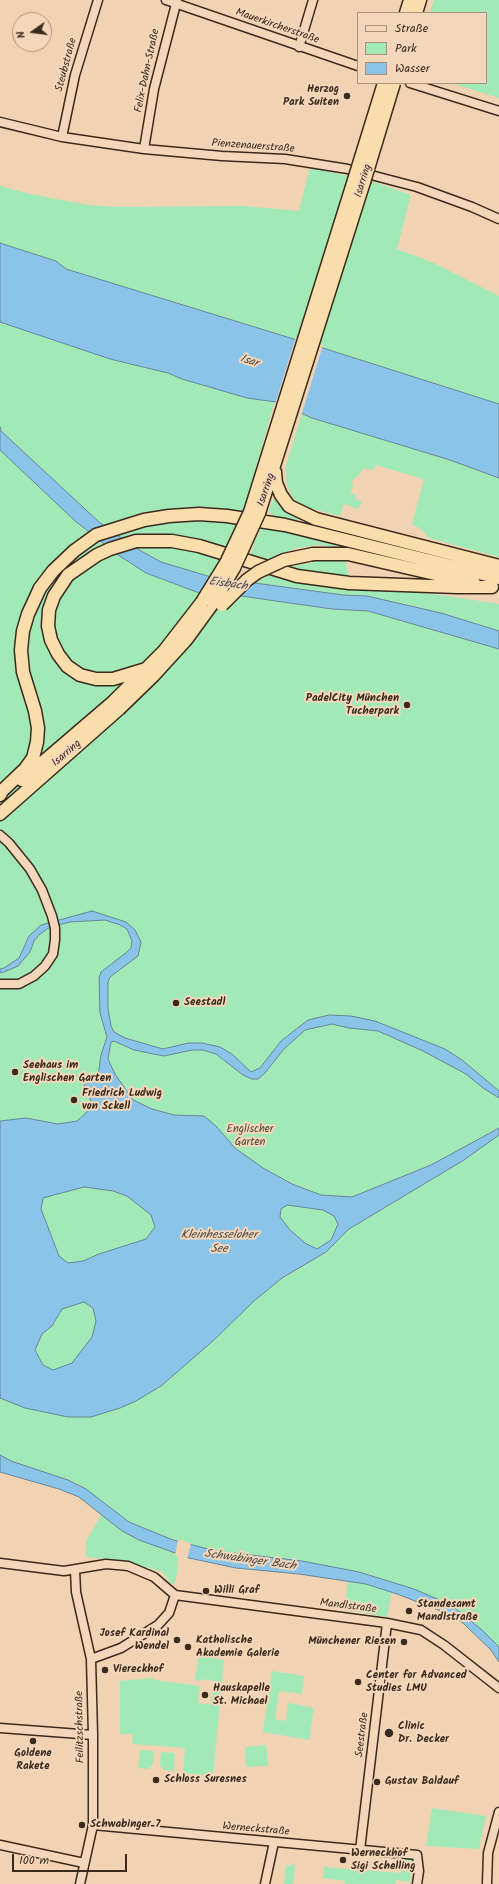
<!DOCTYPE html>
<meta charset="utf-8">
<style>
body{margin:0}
#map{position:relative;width:499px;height:1884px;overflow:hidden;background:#f1d3b3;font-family:Kalam,sans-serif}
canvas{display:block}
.legend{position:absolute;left:357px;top:12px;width:130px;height:72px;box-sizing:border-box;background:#f4d7ba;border:1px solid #aa927c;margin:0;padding:5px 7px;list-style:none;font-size:12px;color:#3b2a1e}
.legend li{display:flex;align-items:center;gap:8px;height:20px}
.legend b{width:20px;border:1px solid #aa927c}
.north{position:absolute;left:12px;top:12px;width:40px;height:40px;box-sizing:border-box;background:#f4d7ba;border:1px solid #aa927c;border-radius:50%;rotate:256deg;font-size:11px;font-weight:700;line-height:16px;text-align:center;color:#3b2a1e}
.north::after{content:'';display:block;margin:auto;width:14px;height:18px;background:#3b2a1e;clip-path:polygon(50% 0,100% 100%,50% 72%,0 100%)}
.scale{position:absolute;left:12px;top:1854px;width:115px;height:18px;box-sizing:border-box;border:2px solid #3b2a1e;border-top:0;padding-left:5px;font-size:12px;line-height:14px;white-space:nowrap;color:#3b2a1e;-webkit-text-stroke:3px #f4d7ba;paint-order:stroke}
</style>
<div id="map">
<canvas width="499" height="1884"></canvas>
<ul class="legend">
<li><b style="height:5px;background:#f4d7ba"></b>Straße</li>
<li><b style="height:11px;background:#a1e9b7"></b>Park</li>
<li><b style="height:11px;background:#8ac4e9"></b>Wasser</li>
</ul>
<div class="north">N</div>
<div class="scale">100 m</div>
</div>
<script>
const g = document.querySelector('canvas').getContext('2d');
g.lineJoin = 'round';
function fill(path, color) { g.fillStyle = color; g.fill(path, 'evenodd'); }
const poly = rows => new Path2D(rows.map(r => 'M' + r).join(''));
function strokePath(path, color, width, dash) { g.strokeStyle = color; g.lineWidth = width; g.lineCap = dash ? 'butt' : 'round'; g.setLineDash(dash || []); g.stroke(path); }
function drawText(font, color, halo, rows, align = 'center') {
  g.font = font + ' Kalam,sans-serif'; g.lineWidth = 4; g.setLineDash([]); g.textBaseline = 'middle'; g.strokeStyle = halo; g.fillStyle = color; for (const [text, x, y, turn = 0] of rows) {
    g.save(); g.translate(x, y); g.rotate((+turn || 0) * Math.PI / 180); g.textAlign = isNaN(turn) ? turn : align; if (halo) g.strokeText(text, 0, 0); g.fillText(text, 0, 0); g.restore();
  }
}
const green = poly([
 [434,0,499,0,499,98,451,83,486,83,486,13,430,13],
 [310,167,377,183,411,195,397,249,434,263,499,296,499,404,323,348,65,269,56,261,0,243,0,186,30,194,88,205,119,207,244,206,299,211],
 [0,318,275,400,244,510,211,577,241,596,331,609,368,611,499,649,499,1662,491,1650,463,1623,446,1613,392,1592,387,1617,344,1610,348,1581,299,1574,236,1568,178,1555,177,1574,174,1584,170,1584,168,1578,161,1571,116,1560,86,1557,86,1541,102,1514,79,1497,59,1489,0,1472],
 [302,414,450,460,499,478,499,557,429,538,422,530,412,524,424,479,375,465,373,470,364,468,359,475,352,480,353,486,350,492,355,495,356,499,362,502,358,509,344,504,340,516,309,508,296,501,290,493,286,481,285,468],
 [274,499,282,503,299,517,298,521,275,517,268,511],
 [266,528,306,536,350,547,348,548,317,545,297,548,266,560,251,555,254,543,261,529],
 [332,558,345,561,351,585,448,596,499,604,499,631,412,606,367,596,343,595,255,583,274,572,290,567],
 [199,1656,224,1660,213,1776,183,1773,185,1748,132,1744,133,1734,120,1734,120,1681,153,1678,154,1680,200,1686,198,1703,210,1705,214,1681,202,1679,201,1681,195,1680],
 [272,1671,304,1676,302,1694,279,1691,275,1719,286,1721,288,1703,314,1708,309,1740,263,1732],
 [266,1745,268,1766,246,1767,245,1747],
 [140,1750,154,1751,153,1765,148,1769,138,1768],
 [161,1752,175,1753,174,1771,164,1770,160,1766],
 [432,1808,486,1816,479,1849,426,1846],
 [402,1858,413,1859,410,1882,396,1880,395,1884,345,1884,345,1881,323,1878,324,1867,401,1873],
 [292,1863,295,1864,293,1884,284,1884,286,1865,291,1866]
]);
const water = poly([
 [0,243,56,261,66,269,323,348,499,404,499,478,450,460,312,418,276,402,247,398,182,379,168,373,110,359,0,322,0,243],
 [0,427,1,431,99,522,134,547,161,562,211,577,343,595,367,596,441,613,499,631,499,649,368,611,332,609,241,596,202,594,146,573,118,555,74,520,0,450,0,427],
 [92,911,126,922,135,930,141,942,138,956,110,977,108,982,108,1009,111,1026,114,1032,125,1038,163,1049,188,1043,202,1043,220,1047,232,1054,251,1072,260,1068,281,1041,308,1020,329,1015,351,1016,375,1021,445,1049,462,1060,499,1091,499,1098,483,1088,466,1074,423,1051,378,1031,349,1028,332,1024,305,1030,283,1050,265,1073,258,1079,252,1079,243,1075,216,1054,203,1050,192,1050,164,1056,134,1050,114,1041,111,1042,108,1059,115,1074,133,1100,152,1109,174,1115,204,1116,216,1126,235,1148,263,1168,292,1184,321,1195,352,1197,431,1165,499,1128,499,1135,464,1160,349,1229,326,1252,282,1278,254,1301,214,1340,161,1386,136,1401,120,1408,91,1417,68,1417,25,1408,0,1398,0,1121,26,1118,58,1124,77,1121,87,1112,91,1101,82,1080,86,1078,93,1080,98,1076,101,1055,107,1037,100,1013,99,978,101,972,127,952,131,948,132,941,127,929,120,925,105,920,70,922,50,927,40,934,34,941,30,952,18,966,4,972,0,973,0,969,4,968,19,958,29,936,41,925,92,911],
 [84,1187,113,1191,127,1196,151,1215,155,1227,146,1239,99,1254,83,1261,68,1263,59,1256,41,1209,43,1198,84,1187],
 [287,1205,323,1210,334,1216,338,1224,331,1240,317,1249,305,1243,290,1230,280,1217,281,1209,287,1205],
 [84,1302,93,1308,96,1321,92,1337,72,1363,53,1370,43,1365,35,1350,42,1334,52,1326,62,1309,84,1302],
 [0,1455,11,1461,68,1480,86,1489,129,1522,173,1540,216,1551,302,1561,359,1572,414,1589,451,1605,482,1630,499,1647,499,1662,491,1650,463,1623,446,1613,397,1594,366,1584,299,1574,236,1568,189,1558,139,1540,122,1531,79,1497,59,1489,0,1472,0,1455]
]);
const pier = poly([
 [296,337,323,345,301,416,275,404],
 [178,1539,191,1543,187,1560,175,1556]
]);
const minor = poly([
 [166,0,358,66],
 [299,47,313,0],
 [410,83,499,111],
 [0,122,62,137,144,149,222,156,285,159,348,169,417,187,472,207,499,219],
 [62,137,75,75,98,0],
 [144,149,154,89,177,0],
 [0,835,9,843,30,869,42,890,52,916,55,928,55,940,53,954,45,966,34,976,19,984,0,984],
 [0,1563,64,1571,106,1564,128,1566,154,1577,175,1595],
 [75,1570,76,1592,91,1659,93,1735,93,1825,80,1884],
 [175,1595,387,1623,421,1630,444,1645,499,1688],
 [91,1659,121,1648,158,1625,169,1613,175,1595],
 [0,1728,93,1735],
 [93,1825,417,1855,419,1871,417,1884],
 [0,1845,84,1863],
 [360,1850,387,1623],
 [265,1884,274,1842],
 [487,1884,488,1853,499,1812]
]);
const highway = poly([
 [406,13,410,0],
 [416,13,420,0],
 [275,472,276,483,281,495,289,506,316,519,499,566],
 [250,512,354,180],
 [259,513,364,182],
 [313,554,348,554,474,583],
 [146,669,113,679,96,679,80,675,67,666,58,654,51,640,48,626,49,610,54,596,68,575,97,555,110,549,136,541,172,541,199,546,297,576,349,583,457,587,492,587],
 [22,780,113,702,164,651,202,602],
 [0,795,2,791,25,769,33,758,37,742,38,728,35,711,23,672,21,650,23,631,28,614,40,588,53,571,74,551,96,535,144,520,169,516,199,514,227,516,285,525,499,578],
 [0,814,119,709,154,675,186,640,213,603]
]);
const highwayBridge = poly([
 [354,180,384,83],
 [364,182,394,83],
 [202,602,226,563,250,512],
 [213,603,234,568,259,513],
 [222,605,247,580,258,572,284,560,313,554]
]);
const markers = [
 [347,96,4,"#3b2a1e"],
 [407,705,4,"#3b2a1e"],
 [176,1003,4,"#3b2a1e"],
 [15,1072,4,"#3b2a1e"],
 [74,1100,4,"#3b2a1e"],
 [206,1591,4,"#3b2a1e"],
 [409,1611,4,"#3b2a1e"],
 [177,1640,4,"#3b2a1e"],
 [404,1642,4,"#3b2a1e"],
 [188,1647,4,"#3b2a1e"],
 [105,1670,4,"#3b2a1e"],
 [358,1682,4,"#3b2a1e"],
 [205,1695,4,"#3b2a1e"],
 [389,1733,5,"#3b2a1e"],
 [33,1741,4,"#3b2a1e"],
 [156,1780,4,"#3b2a1e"],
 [377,1782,4,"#3b2a1e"],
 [82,1825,4,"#3b2a1e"],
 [343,1860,4,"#3b2a1e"]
];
const streetNames = [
 ["Mauerkircherstraße",277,27,19],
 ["Steubstraße",67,65,-75],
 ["Felix-Dahn-Straße",148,71,-78],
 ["Pienzenauerstraße",253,147,4],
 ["Isarring",364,181,-73],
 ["Isarring",267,490,-71],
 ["Isarring",67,754,-41],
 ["Mandlstraße",348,1607,7],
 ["Feilitzschstraße",81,1727,-91],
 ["Seestraße",363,1735,-83],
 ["Werneckstraße",256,1830,5]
];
const poiNames = [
 ["Herzog",339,90,"right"],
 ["Park Suiten",339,103,"right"],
 ["PadelCity München",399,699,"right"],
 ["Tucherpark",399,712,"right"],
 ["Seestadl",184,1003],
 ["Seehaus im",23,1066],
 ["Englischen Garten",23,1079],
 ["Friedrich Ludwig",82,1094],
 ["von Sckell",82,1107],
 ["Willi Graf",214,1591],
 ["Standesamt",417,1605],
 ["Mandlstraße",417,1618],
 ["Josef Kardinal",169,1634,"right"],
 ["Wendel",169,1647,"right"],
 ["Katholische",196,1641],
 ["Akademie Galerie",196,1654],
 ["Münchener Riesen",396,1642,"right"],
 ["Viereckhof",113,1670],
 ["Center for Advanced",366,1676],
 ["Studies LMU",366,1689],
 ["Hauskapelle",213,1689],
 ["St. Michael",213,1702],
 ["Clinic",398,1727],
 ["Dr. Decker",398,1740],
 ["Goldene",33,1754,"center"],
 ["Rakete",33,1767,"center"],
 ["Schloss Suresnes",164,1780],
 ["Gustav Baldauf",385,1782],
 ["Schwabinger 7",90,1825],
 ["Werneckhof",351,1854],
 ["Sigi Schelling",351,1867]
];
const parkNames = [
 ["Englischer",250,1130],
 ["Garten",250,1143]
];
const waterNames = [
 ["Isar",249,362,18],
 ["Eisbach",228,585,8],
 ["Kleinhesseloher",219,1236],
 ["See",219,1250],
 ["Schwabinger Bach",250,1561,8]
];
fill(green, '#a1e9b7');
fill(water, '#8ac4e9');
strokePath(water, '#6a8698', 1);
fill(pier, '#f1d3b3');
strokePath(minor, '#3b2a1e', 11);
strokePath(highway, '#3b2a1e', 15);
strokePath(minor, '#f4d7ba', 8);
strokePath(highway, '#f9deab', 12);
strokePath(highwayBridge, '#3b2a1e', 15, []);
strokePath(highwayBridge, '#f9deab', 12);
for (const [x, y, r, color] of markers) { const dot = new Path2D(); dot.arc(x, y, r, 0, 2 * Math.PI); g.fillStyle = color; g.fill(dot); strokePath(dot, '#f4d7ba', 1.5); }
drawText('11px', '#3b2a1e', '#f4d7ba', streetNames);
drawText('bold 11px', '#3b2a1e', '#f4d7ba', poiNames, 'left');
drawText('11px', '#4a4735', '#f4d7ba', parkNames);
drawText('italic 12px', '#4b4947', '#f4d7ba', waterNames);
</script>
